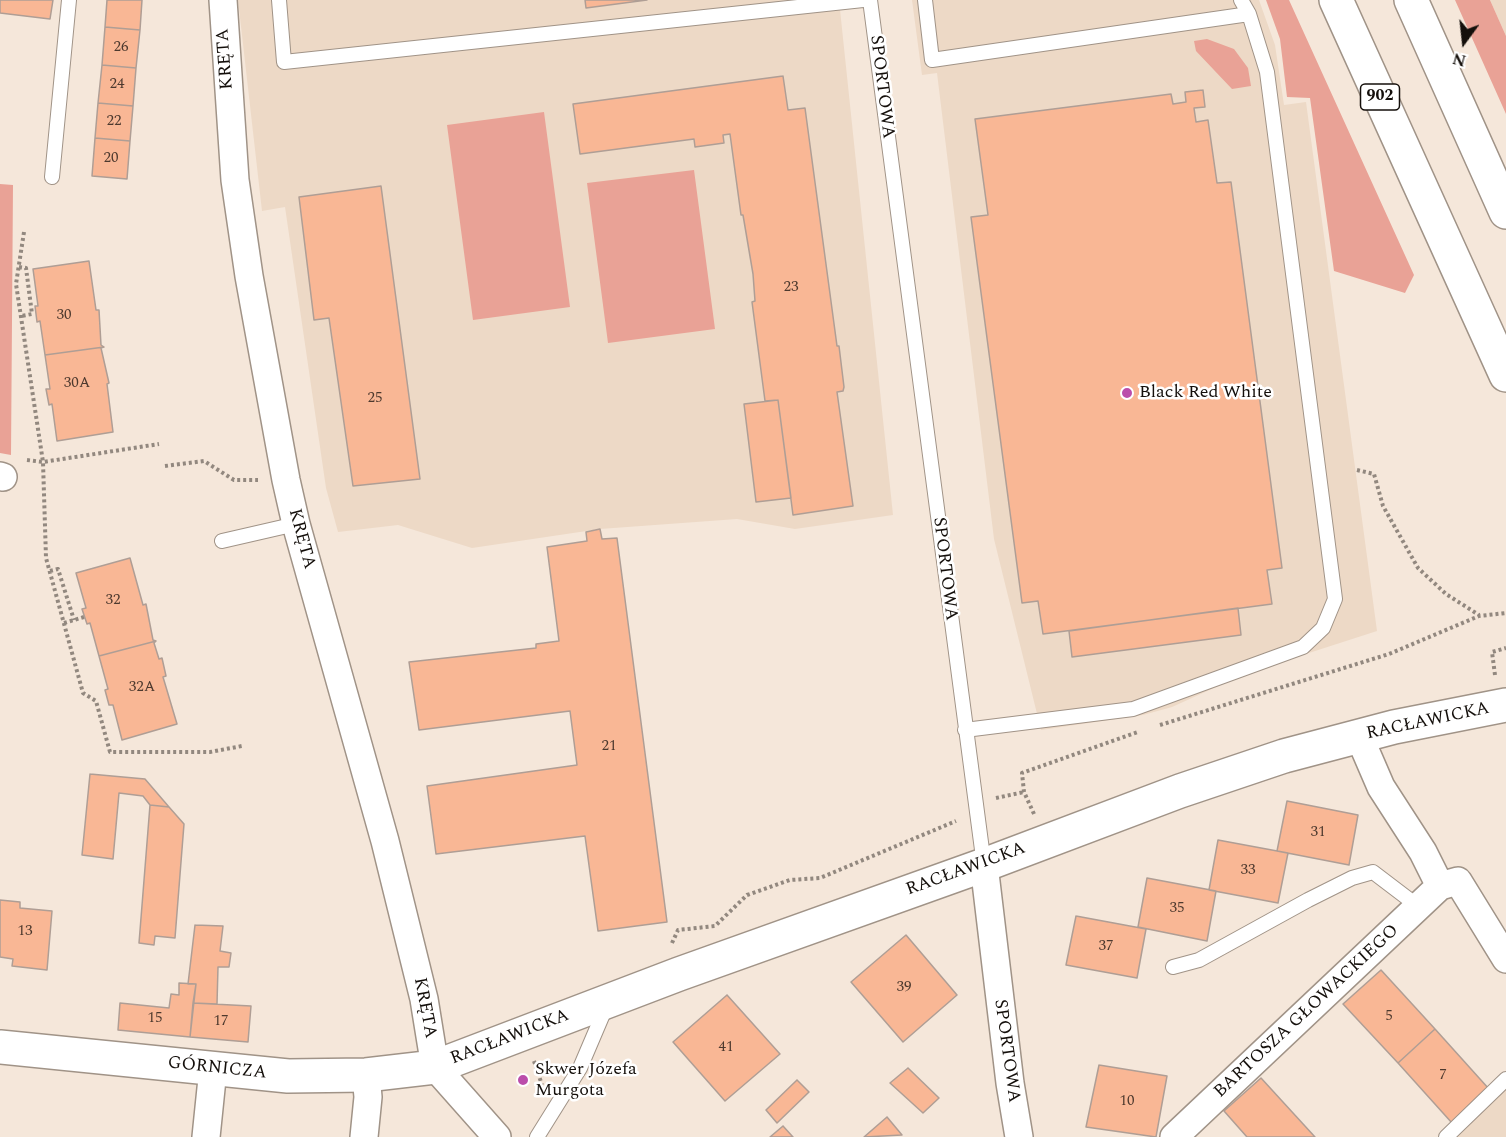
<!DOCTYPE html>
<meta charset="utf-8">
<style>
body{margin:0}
#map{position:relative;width:1506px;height:1137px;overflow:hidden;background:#f5e7da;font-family:Spectral,serif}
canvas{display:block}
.north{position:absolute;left:1434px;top:12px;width:60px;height:60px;-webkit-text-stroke:4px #fff;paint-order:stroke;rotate:195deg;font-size:16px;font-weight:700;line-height:24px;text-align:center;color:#140f0b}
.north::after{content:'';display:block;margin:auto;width:21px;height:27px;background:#140f0b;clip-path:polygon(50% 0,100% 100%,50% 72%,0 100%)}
</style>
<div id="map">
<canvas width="1506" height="1137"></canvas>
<div class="north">N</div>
</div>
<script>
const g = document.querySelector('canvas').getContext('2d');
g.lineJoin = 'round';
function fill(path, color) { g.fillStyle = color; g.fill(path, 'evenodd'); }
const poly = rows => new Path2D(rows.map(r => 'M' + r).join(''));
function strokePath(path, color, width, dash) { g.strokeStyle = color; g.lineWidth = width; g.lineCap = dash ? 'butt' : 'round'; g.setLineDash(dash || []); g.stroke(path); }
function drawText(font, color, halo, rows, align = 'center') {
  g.font = font + ' Spectral,serif'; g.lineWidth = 5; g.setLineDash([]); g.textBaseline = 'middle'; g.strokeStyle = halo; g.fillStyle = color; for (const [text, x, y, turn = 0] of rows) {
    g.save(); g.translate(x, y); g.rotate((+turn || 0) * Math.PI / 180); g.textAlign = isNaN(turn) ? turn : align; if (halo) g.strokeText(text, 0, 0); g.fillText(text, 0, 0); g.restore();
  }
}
const built = poly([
 [238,0,839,0,893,515,795,529,737,519,600,529,472,548,398,525,338,532,326,488,285,207,262,211],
 [912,0,1259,0,1275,45,1284,105,1306,102,1377,631,1247,673,1172,707,1143,715,1041,730,994,539,937,73,922,75],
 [1490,0,1506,0,1506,36],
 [1506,1089,1506,1137,1455,1137]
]);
const green = poly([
 [1266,0,1289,0,1414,275,1405,293,1334,271,1310,98,1287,97,1280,39],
 [1455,0,1490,0,1506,36,1506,114],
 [1207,39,1234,49,1248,68,1251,86,1232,89,1196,51,1194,41],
 [544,112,570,307,473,320,447,125],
 [694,170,715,329,608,343,587,183],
 [0,184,13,185,11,455,0,453]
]);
const building = poly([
 [0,0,53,0,50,19,0,13,0,0],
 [107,0,142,0,140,30,105,27,107,0],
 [585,0,647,0,586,8,585,0],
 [105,27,140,30,136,68,102,65,105,27],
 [102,65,136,68,133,106,98,103,102,65],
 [783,76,788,110,805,108,837,346,839,346,844,387,843,391,837,392,853,506,793,515,778,400,765,401,752,302,755,301,753,274,743,215,741,215,730,134,723,135,724,143,695,147,694,139,580,154,573,104,783,76],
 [1203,90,1205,107,1194,108,1196,122,1208,120,1217,183,1231,182,1282,568,1267,570,1272,604,1043,634,1038,601,1022,603,971,217,988,215,975,119,1171,94,1173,104,1186,102,1185,92,1203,90],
 [98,103,133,106,130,141,95,138,98,103],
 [95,138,130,141,127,179,92,176,95,138],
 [381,186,420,479,353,486,329,318,314,320,299,197,381,186],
 [89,261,96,310,99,310,101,345,104,347,45,355,40,321,37,322,35,306,38,306,33,269,89,261],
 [104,347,101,348,109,383,107,384,113,432,57,441,52,404,49,405,46,389,50,389,45,355,104,347],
 [778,400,791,498,756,502,744,404,778,400],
 [600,529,602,539,617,538,667,922,598,931,585,836,436,854,427,786,577,765,570,711,419,730,409,662,536,648,536,644,559,641,547,547,587,541,586,532,600,529],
 [130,558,143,605,146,604,153,640,156,641,99,656,90,623,87,624,82,609,86,608,76,573,130,558],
 [1238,608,1241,635,1072,657,1069,631,1238,608],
 [156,641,154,643,159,659,162,658,166,676,163,677,177,724,122,740,113,705,109,705,105,690,108,689,99,656,156,641],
 [90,774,145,779,169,807,150,805,143,796,119,793,113,859,82,855,90,774],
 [1287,801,1358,815,1349,865,1277,851,1287,801],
 [150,805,169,807,184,824,175,938,155,936,154,945,139,943,150,805],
 [1218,840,1288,853,1278,903,1209,890,1218,840],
 [1147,878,1216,891,1207,941,1138,927,1147,878],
 [0,900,20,902,20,908,52,911,47,970,12,966,13,959,0,957,0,900],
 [1076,916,1146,929,1137,978,1066,965,1076,916],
 [195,925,223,926,220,951,231,953,229,967,218,967,217,1004,193,1003,196,984,188,984,195,925],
 [906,935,957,995,903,1042,851,982,906,935],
 [1381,970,1435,1029,1398,1063,1343,1004,1381,970],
 [179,983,196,984,190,1037,118,1030,120,1003,169,1008,171,994,179,995,179,983],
 [727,995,780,1054,725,1101,673,1042,727,995],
 [193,1003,251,1006,248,1042,190,1037,193,1003],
 [1435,1029,1489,1089,1452,1123,1398,1063,1435,1029],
 [1099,1065,1167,1076,1156,1137,1086,1127,1099,1065],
 [908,1068,939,1098,923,1113,890,1083,908,1068],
 [1261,1078,1315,1137,1247,1137,1224,1111,1261,1078],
 [797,1080,809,1092,777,1123,766,1110,797,1080],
 [887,1117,902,1135,864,1137,887,1117],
 [783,1126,793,1137,770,1137,783,1126]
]);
const path = poly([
 [24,232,16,284,43,462,46,558,83,693,96,701,110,752,210,752,242,746],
 [19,267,26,268,32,314,21,316],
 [27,460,43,462,159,444],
 [165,466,204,461,234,480,258,480],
 [1357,470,1374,474,1383,506,1418,568,1446,594,1479,615],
 [50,571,58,569,74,620],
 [64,623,84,617],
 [1495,675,1492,652,1506,648],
 [1160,725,1389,654,1479,616,1506,613],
 [996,798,1024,792],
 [1034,814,1024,792,1022,773,1138,732],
 [672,943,678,930,715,926,747,895,790,880,820,878,956,821],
 [534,1061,542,1085]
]);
const lane = poly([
 [279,0,284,62,863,0],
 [870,0,984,865],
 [925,0,932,60,1249,14,1267,72,1335,599,1323,628,1303,647,1133,709,965,730],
 [1241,0,1249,14],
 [52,177,69,0],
 [222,541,296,524],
 [1173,967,1199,960,1308,900,1352,878,1373,872,1419,907],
 [537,1137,580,1068,606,1007],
 [1446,1137,1506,1079]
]);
const street = poly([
 [223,0,235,180,249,276,286,480,296,524,385,841,424,999,435,1067,497,1137],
 [0,476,3,477],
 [1359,736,1381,787,1423,852,1440,886],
 [984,865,1010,1083,1019,1137],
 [206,1137,213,1069],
 [364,1137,368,1097,366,1075],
 [1174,1137,1440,886,1458,881,1506,959]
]);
const secondary = poly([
 [0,1047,288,1076,366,1075,435,1067,679,974,984,865,1180,791,1284,756,1394,727,1506,705]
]);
const primary = poly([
 [1336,0,1506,375],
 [1411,0,1506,212]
]);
const markers = [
 [1127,393,6,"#bb4dab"],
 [523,1080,6,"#bb4dab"]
];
const numberNames = [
 ["26",121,48],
 ["24",117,85],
 ["22",114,122],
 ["20",111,159],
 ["23",791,288],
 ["30",64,316],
 ["30A",77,384],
 ["25",375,399],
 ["32",113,601],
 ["32A",142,688],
 ["21",609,747],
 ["31",1318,833],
 ["33",1248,871],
 ["35",1177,909],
 ["13",25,932],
 ["37",1106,947],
 ["39",904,988],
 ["5",1389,1017],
 ["15",155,1019],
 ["17",221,1022],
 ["41",726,1048],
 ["7",1443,1076],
 ["10",1127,1102]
];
const shields = [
 [1380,97,39]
];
const shieldNames = [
 ["902",1380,97]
];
const streetNames = [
 ["KRĘTA",226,59,-94],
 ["SPORTOWA",881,87,83],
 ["KRĘTA",301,539,75],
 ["SPORTOWA",944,569,83],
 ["RACŁAWICKA",1428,722,-12],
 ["RACŁAWICKA",966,870,-20],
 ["KRĘTA",424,1008,79],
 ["BARTOSZA GŁOWACKIEGO",1307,1012,-43],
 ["RACŁAWICKA",510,1038,-21],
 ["SPORTOWA",1006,1051,82],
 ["GÓRNICZA",217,1069,6]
];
const poiNames = [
 ["Black Red White",1139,393],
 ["Skwer Józefa",535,1070],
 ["Murgota",535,1091]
];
fill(built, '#edd9c6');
fill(green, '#e9a296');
fill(building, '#f9b795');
strokePath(building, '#af9e95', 1.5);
strokePath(lane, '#a09387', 16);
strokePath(street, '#a09387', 30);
strokePath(secondary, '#a09387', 36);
strokePath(primary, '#a09387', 36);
strokePath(path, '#92887f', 4, [3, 3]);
strokePath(lane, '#fff', 14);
strokePath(street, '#fff', 27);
strokePath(secondary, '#fff', 33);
strokePath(primary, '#fff', 33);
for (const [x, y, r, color] of markers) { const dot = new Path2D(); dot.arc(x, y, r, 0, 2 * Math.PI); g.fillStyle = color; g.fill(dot); strokePath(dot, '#fff', 2); }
drawText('15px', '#4d392e', null, numberNames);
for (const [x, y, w] of shields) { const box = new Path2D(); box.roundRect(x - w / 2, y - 13, w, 26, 4.5); g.fillStyle = '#fff'; g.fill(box); strokePath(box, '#140f0b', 1.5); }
drawText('bold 16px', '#140f0b', null, shieldNames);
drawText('18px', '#140f0b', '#fff', streetNames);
drawText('18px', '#140f0b', '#fff', poiNames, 'left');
</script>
